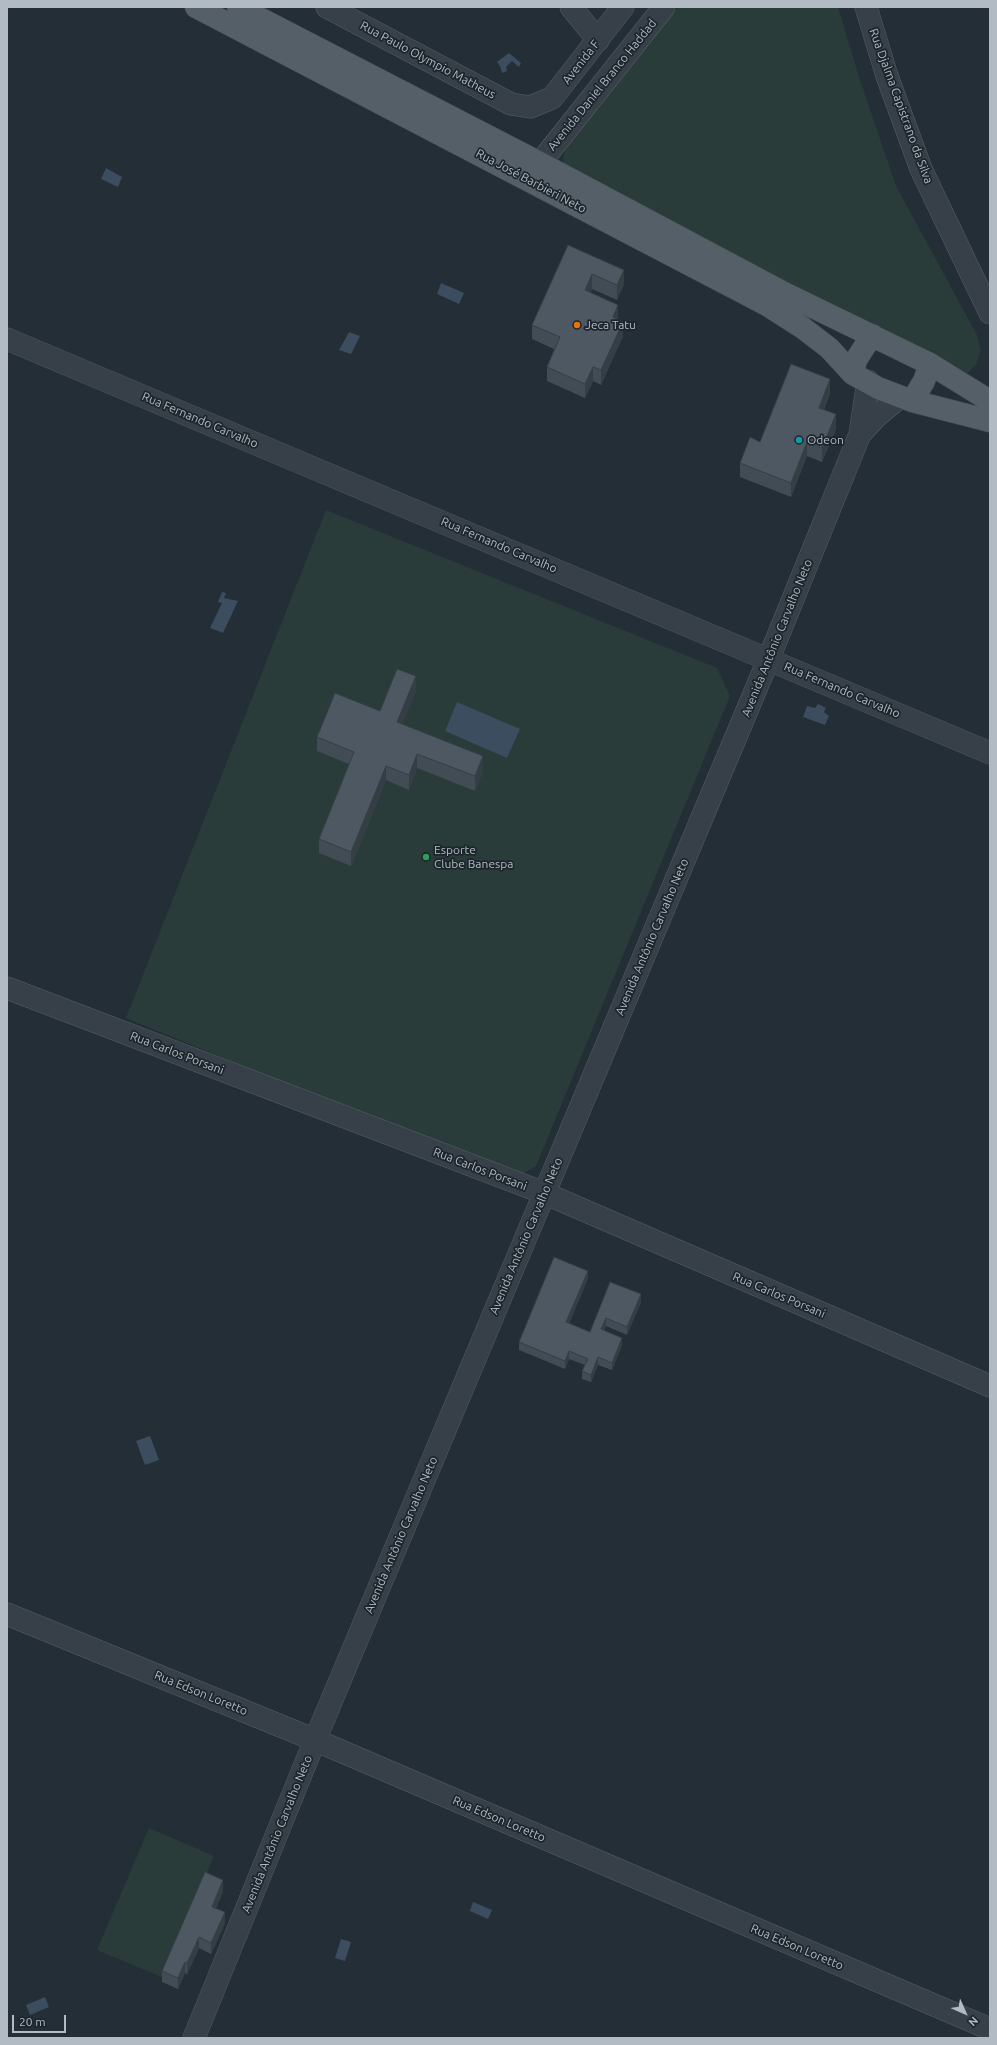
<!DOCTYPE html>
<meta charset="utf-8">
<style>
body{margin:0}
#map{position:relative;width:997px;height:2045px;overflow:hidden;background:#242e37;font-family:Ubuntu,sans-serif}
canvas{display:block}
.frame{position:absolute;inset:0;border:8px solid #b2bbc4;pointer-events:none}
.north{position:absolute;left:945px;top:1993px;width:40px;height:40px;-webkit-text-stroke:3px #1d252c;paint-order:stroke;rotate:135deg;font-size:11px;font-weight:700;line-height:16px;text-align:center;color:#b2bbc4}
.north::after{content:'';display:block;margin:auto;width:14px;height:18px;background:#b2bbc4;clip-path:polygon(50% 0,100% 100%,50% 72%,0 100%)}
.scale{position:absolute;left:12px;top:2015px;width:54px;height:18px;box-sizing:border-box;border:2px solid #b2bbc4;border-top:0;padding-left:5px;font-size:12px;line-height:14px;white-space:nowrap;color:#b2bbc4;-webkit-text-stroke:3px #1d252c;paint-order:stroke}
</style>
<div id="map">
<canvas width="997" height="2045"></canvas>
<div class="frame"></div>
<div class="north">N</div>
<div class="scale">20 m</div>
</div>
<script>
const g = document.querySelector('canvas').getContext('2d');
g.lineJoin = 'round';
function fill(path, color) { g.fillStyle = color; g.fill(path, 'evenodd'); }
const poly = rows => new Path2D(rows.map(r => 'M' + r).join(''));
function strokePath(path, color, width, dash) { g.strokeStyle = color; g.lineWidth = width; g.lineCap = dash ? 'butt' : 'round'; g.setLineDash(dash || []); g.stroke(path); }
function drawText(font, color, halo, rows, align = 'center') {
  g.font = font + ' Ubuntu,sans-serif'; g.lineWidth = 3.5; g.setLineDash([]); g.textBaseline = 'middle'; g.strokeStyle = halo; g.fillStyle = color; for (const [text, x, y, turn = 0] of rows) {
    g.save(); g.translate(x, y); g.rotate((+turn || 0) * Math.PI / 180); g.textAlign = isNaN(turn) ? turn : align; if (halo) g.strokeText(text, 0, 0); g.fillText(text, 0, 0); g.restore();
  }
}
const green = poly([
 [678,7,838,7,859,77,896,186,977,335,981,351,976,364,967,374,868,323,777,281,573,171,563,162,565,149],
 [326,510,717,668,730,696,536,1166,515,1178,126,1018],
 [149,1828,214,1856,162,1977,97,1950]
]);
const water = poly([
 [509,53,521,63,519,67,512,61,506,67,507,71,502,73,500,66,497,62],
 [106,168,122,177,118,187,101,179],
 [441,283,464,293,459,304,437,294],
 [349,332,360,336,351,354,339,350],
 [222,592,226,593,224,598,238,601,223,633,210,628,222,603,218,602],
 [457,702,520,729,507,758,445,731],
 [818,704,826,708,824,712,829,716,825,725,803,717,807,706,815,708],
 [150,1436,159,1460,145,1465,136,1441],
 [473,1902,492,1910,488,1919,470,1911],
 [341,1939,351,1942,345,1961,335,1958],
 [45,1997,49,2007,30,2015,26,2005]
]);
const minor = poly([
 [327,7,511,104,530,107,552,98,623,7],
 [571,7,598,40],
 [866,7,887,76,921,169,990,313],
 [540,163,664,7],
 [7,339,990,753],
 [860,434,878,415,900,397],
 [7,988,544,1193,990,1386],
 [7,1614,315,1740,990,2029],
 [194,2038,315,1740,769,658,860,434,868,381]
]);
const major = poly([
 [196,7,767,305,803,328,829,348,853,374,878,388,912,401,990,421],
 [238,7,540,163,784,293,930,364,990,401],
 [853,374,856,360,872,335],
 [912,401,924,381,930,364]
]);
const wall = poly([
 [568,245,624,284,617,300,592,289,590,292,618,319,623,336,601,385,593,381,585,398,547,381,547,367,554,349,532,339,532,325],
 [830,393,824,410,836,429,822,462,807,456,791,497,740,477,740,463],
 [416,691,402,724,483,771,475,791,417,768,409,790,386,780,351,866,319,853,319,839,349,764,317,751,317,737,380,711],
 [588,1278,569,1324,590,1332,610,1282,641,1302,627,1335,606,1326,604,1330,622,1345,612,1370,598,1365,591,1382,582,1379,582,1371,585,1365,569,1359,565,1369,519,1350,519,1342],
 [223,1891,216,1908,225,1923,211,1954,199,1948,187,1974,185,1973,178,1989,162,1982,162,1971]
]);
const shadedWall = poly([
 [624,270,624,284,617,300,617,285],
 [592,274,592,289,585,304,585,290],
 [618,305,618,319,613,317],
 [623,322,623,336,601,385,601,370],
 [593,367,593,381,585,398,585,384],
 [830,379,830,393,819,422,819,408],
 [836,414,836,429,822,462,822,448],
 [807,442,807,456,791,497,791,483],
 [416,676,416,691,397,737,397,722],
 [417,754,417,768,409,790,409,775],
 [483,756,483,771,475,791,475,776],
 [386,766,386,780,351,866,351,852],
 [588,1271,588,1278,566,1330,566,1322],
 [641,1294,641,1302,627,1335,627,1327],
 [606,1318,606,1326,601,1337,601,1329],
 [622,1338,622,1345,612,1370,612,1363],
 [569,1351,569,1359,565,1369,565,1361],
 [598,1357,598,1365,591,1382,591,1375],
 [223,1880,223,1891,212,1918,212,1907],
 [225,1912,225,1923,211,1954,211,1943],
 [199,1937,199,1948,187,1974,187,1963],
 [185,1962,185,1973,178,1989,178,1978]
]);
const building = poly([
 [568,245,624,270,617,285,592,274,585,290,618,305,613,317,623,322,601,370,593,367,585,384,547,367,560,337,532,325,568,245],
 [791,364,830,379,819,408,836,414,822,448,807,442,791,483,740,463,750,437,760,442,791,364],
 [397,669,416,676,397,722,483,756,475,776,417,754,409,775,386,766,351,852,319,839,354,752,317,737,335,693,380,711,397,669],
 [554,1257,588,1271,566,1322,590,1332,610,1282,641,1294,627,1327,606,1318,601,1329,622,1338,612,1363,598,1357,591,1375,582,1371,588,1359,569,1351,565,1361,519,1342,554,1257],
 [205,1872,223,1880,212,1907,225,1912,211,1943,199,1937,187,1963,185,1962,178,1978,162,1971,205,1872]
]);
const markers = [
 [577,325,4,"#e8710a"],
 [799,440,4,"#0f9aa8"],
 [426,857,4,"#2e9e5b"]
];
const streetNames = [
 ["Rua Paulo Olympio Matheus",428,60,28],
 ["Avenida F",581,62,-52],
 ["Avenida Daniel Branco Haddad",602,85,-51],
 ["Rua Djalma Capistrano da Silva",901,106,70],
 ["Rua José Barbieri Neto",531,181,28],
 ["Rua Fernando Carvalho",200,420,23],
 ["Rua Fernando Carvalho",499,545,23],
 ["Avenida Antônio Carvalho Neto",777,638,-68],
 ["Rua Fernando Carvalho",842,690,23],
 ["Avenida Antônio Carvalho Neto",652,937,-67],
 ["Rua Carlos Porsani",177,1053,21],
 ["Rua Carlos Porsani",480,1169,21],
 ["Avenida Antônio Carvalho Neto",526,1236,-67],
 ["Rua Carlos Porsani",779,1295,23],
 ["Avenida Antônio Carvalho Neto",401,1535,-67],
 ["Rua Edson Loretto",201,1693,22],
 ["Rua Edson Loretto",499,1819,23],
 ["Avenida Antônio Carvalho Neto",277,1834,-68],
 ["Rua Edson Loretto",797,1947,23]
];
const poiNames = [
 ["Jeca Tatu",585,325],
 ["Odeon",807,440],
 ["Esporte",434,850],
 ["Clube Banespa",434,864]
];
fill(green, '#293c3a');
fill(water, '#3b4d5e');
strokePath(minor, '#555e65', 23);
strokePath(major, '#414951', 23);
strokePath(minor, '#374048', 22);
strokePath(major, '#555f67', 22);
fill(wall, '#424c54');
fill(shadedWall, '#363e45');
fill(building, '#4d5862');
strokePath(building, '#363e45', 1);
for (const [x, y, r, color] of markers) { const dot = new Path2D(); dot.arc(x, y, r, 0, 2 * Math.PI); g.fillStyle = color; g.fill(dot); strokePath(dot, '#1d252c', 1.5); }
drawText('12px', '#b2bbc4', '#1d252c', streetNames);
drawText('12px', '#b2bbc4', '#1d252c', poiNames, 'left');
</script>
